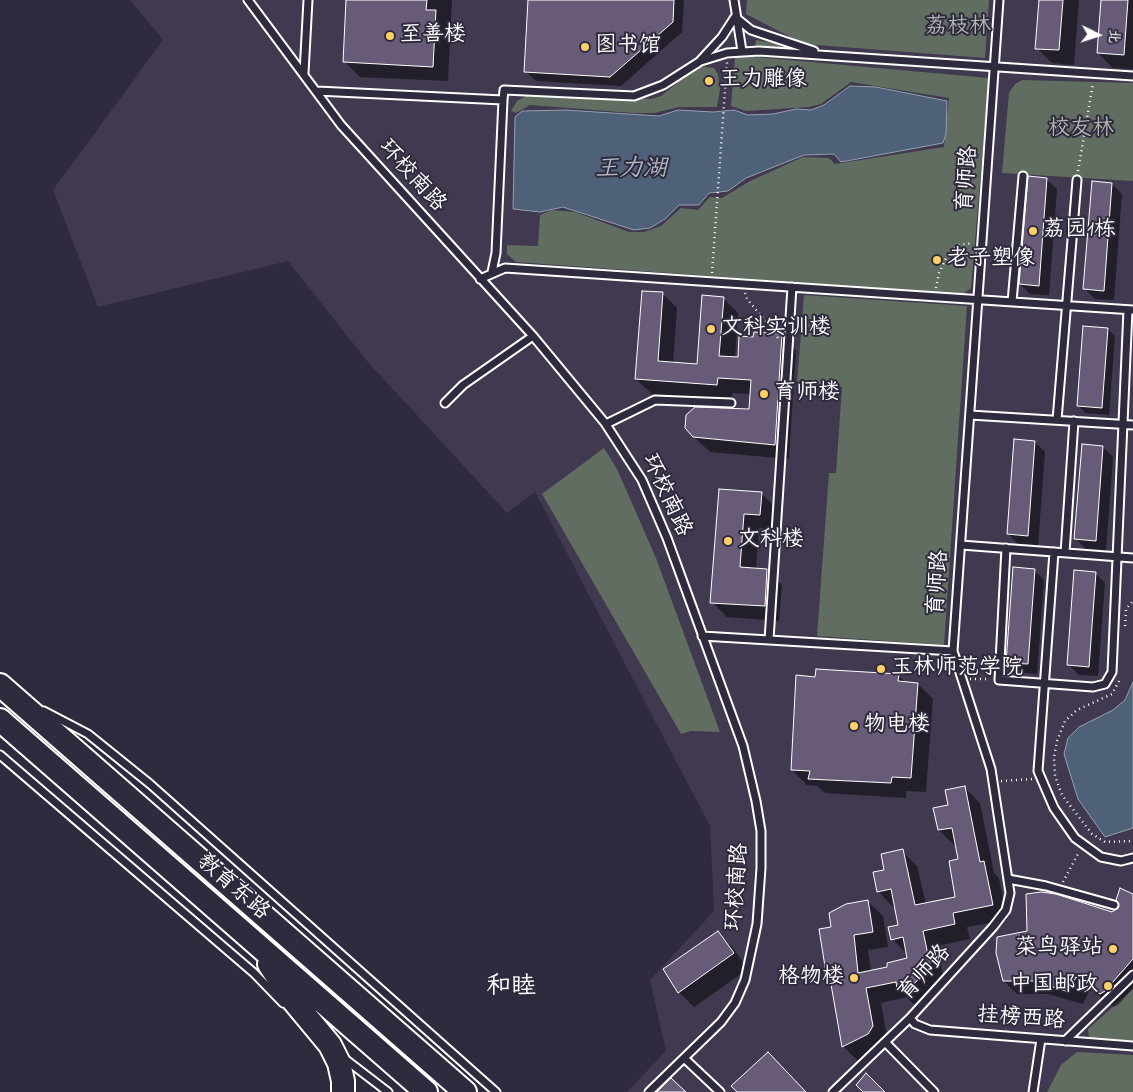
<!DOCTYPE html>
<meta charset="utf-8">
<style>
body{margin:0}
#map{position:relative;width:1133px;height:1092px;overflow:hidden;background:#2f2a3d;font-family:"Indie Flower","LXGW WenKai TC",sans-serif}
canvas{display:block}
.north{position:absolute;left:1073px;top:10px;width:50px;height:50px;-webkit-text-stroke:4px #2f2a3d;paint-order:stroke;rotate:94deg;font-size:14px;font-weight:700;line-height:20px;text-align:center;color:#fff}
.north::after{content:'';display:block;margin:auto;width:18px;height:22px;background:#fff;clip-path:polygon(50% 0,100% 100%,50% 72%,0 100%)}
</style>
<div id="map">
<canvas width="1133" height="1092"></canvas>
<div class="north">北</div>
</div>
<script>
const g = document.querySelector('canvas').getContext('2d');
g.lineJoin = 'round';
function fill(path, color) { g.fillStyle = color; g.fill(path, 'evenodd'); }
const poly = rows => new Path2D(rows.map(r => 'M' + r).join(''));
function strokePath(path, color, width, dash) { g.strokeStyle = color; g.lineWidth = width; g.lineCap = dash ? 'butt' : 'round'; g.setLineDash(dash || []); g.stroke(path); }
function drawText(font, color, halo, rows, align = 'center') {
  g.font = font + ' "Indie Flower","LXGW WenKai TC",sans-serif'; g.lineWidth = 4; g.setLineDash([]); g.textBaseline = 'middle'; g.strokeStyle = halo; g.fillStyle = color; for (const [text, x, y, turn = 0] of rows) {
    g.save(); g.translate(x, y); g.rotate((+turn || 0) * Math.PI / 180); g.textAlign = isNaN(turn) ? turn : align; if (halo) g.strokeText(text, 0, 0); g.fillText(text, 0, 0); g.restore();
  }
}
const built = poly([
 [130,0,1133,0,1133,1092,627,1092,666,1051,650,980,714,911,710,826,535,492,507,513,367,361,288,261,98,307,53,190,163,40]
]);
const green = poly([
 [747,0,989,0,985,58,804,44,746,14],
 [756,40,797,47,796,50,755,48],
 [744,56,989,78,971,288,963,294,516,262,507,254,507,245,538,246,540,215,552,210,575,212,629,232,644,232,661,226,681,208,698,210,710,197,722,198,750,181,803,157,829,158,835,164,944,147,949,98,851,82,821,104,809,107,746,111,731,106,735,58],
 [698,66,714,68,718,74,720,89,717,107,679,107,654,113,633,113,530,105,516,113,511,111,517,101,530,94,651,99,661,96],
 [1022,80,1133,83,1133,181,1002,173,1009,93,1015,84],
 [804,295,967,306,944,645,817,636,829,473,836,473,842,387,797,384],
 [604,448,617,469,656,558,720,732,691,731,681,734,542,494],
 [1133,989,1133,1042,1089,1039,1088,1029],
 [1077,1052,1133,1055,1133,1092,1047,1092,1061,1065]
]);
const water = poly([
 [850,86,876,87,947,101,946,134,943,143,841,162,834,154,804,155,746,178,728,191,709,193,699,205,679,205,665,219,650,228,634,230,563,207,540,212,513,209,515,117,522,111,565,110,659,116,678,110,713,112,734,110,748,115,773,114,796,109,811,110,824,105,850,86],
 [1133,682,1133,828,1105,837,1078,799,1064,754,1068,738,1079,727,1113,710,1125,700,1133,682]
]);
const shadow = poly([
 [348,0,452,0,448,81,360,77,345,62],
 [530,0,684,0,682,32,621,86,536,81,525,71],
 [1040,0,1079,0,1074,65,1052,63,1037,48],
 [1102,0,1133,0,1133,69,1113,68,1098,53],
 [1046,179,1057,189,1049,295,1030,294,1020,284],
 [1112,184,1122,194,1114,300,1095,299,1085,289],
 [662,293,677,308,673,364,698,366,723,298,738,313,735,358,739,358,755,338,781,335,796,350,789,459,710,452,694,437,750,410,751,394,732,393,732,400,652,394,636,379],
 [1108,329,1115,336,1109,415,1086,413,1078,406],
 [1035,442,1045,452,1038,545,1018,544,1008,534],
 [1103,447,1113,457,1106,550,1086,549,1076,539],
 [720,490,761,493,776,508,775,529,759,528,756,569,767,570,782,585,779,621,727,617,712,602],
 [1034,570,1044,580,1037,674,1017,672,1007,662],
 [1095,573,1105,583,1098,676,1079,675,1069,665],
 [898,675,906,683,918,684,933,699,926,792,906,791,906,798,825,793,817,786,807,785,792,770],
 [965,788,980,803,994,873,999,878,1007,920,967,927,970,939,937,946,945,984,926,1001,913,1004,907,997,881,1003,888,1042,883,1049,858,1061,843,1046,831,976,828,973,832,928,867,901,883,916,888,947,868,950,871,971,889,968,909,959,908,955,892,939,900,926,896,906,893,907,878,891,886,871,902,851,917,866,926,904,957,898,960,860,957,844,954,845,939,830,949,806],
 [1133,895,1133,988,1119,1004,1114,1007,1090,989,1083,1004,1048,994,1017,994,1004,981,1121,907],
 [718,933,733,948,748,969,694,1007,679,992]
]);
const building = poly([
 [346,0,427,0,426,10,436,10,433,67,343,62,346,0],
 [528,0,674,0,673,22,610,77,524,72,528,0],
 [1039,0,1063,0,1059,50,1035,49,1039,0],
 [1101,0,1128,0,1124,55,1097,53,1101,0],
 [1028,176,1047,178,1039,286,1019,284,1028,176],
 [1092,181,1112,183,1104,291,1083,289,1092,181],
 [642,291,663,292,658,361,697,364,702,295,724,297,719,356,738,357,739,336,753,337,754,332,782,334,775,445,693,437,685,428,686,415,695,407,749,409,751,380,718,378,717,385,635,379,642,291],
 [1083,326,1108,328,1102,408,1077,406,1083,326],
 [1014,439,1035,441,1028,536,1007,534,1014,439],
 [1082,444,1103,446,1096,541,1074,539,1082,444],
 [719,489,762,492,760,515,744,514,740,567,767,569,765,606,710,603,719,489],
 [1013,567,1035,569,1028,664,1006,663,1013,567],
 [1074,570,1096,572,1089,667,1067,665,1074,570],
 [816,669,899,674,898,681,918,683,911,778,892,777,891,783,808,779,810,771,791,770,796,675,815,677,816,669],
 [965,786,980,862,984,861,993,905,953,913,955,924,923,931,931,969,911,986,897,989,896,982,866,988,873,1026,868,1034,842,1047,829,973,826,973,819,929,831,927,829,913,846,904,868,900,873,932,854,935,858,973,887,967,887,963,907,958,903,937,891,940,888,927,898,925,891,889,877,892,873,872,884,870,881,854,903,849,915,905,955,897,949,861,958,859,952,828,938,830,933,808,948,805,945,790,965,786],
 [1120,888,1133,894,1133,959,1105,991,1100,994,1076,977,1069,992,1033,981,1003,981,996,953,997,937,1027,931,1026,894,1041,892,1056,894,1112,912,1119,907,1116,900,1120,888],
 [718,931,734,953,678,993,663,969,718,931],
 [768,1052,806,1092,737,1092,731,1086,768,1052],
 [866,1073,885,1092,863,1092,856,1085,866,1073],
 [671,1078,686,1092,657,1092,671,1078]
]);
const path = poly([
 [1078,171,1093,83],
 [712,273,727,62],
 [936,288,939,273,948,254,959,245,973,243],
 [745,293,747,299,774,331,779,340],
 [1125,626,1126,609,1133,601],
 [970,679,990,679],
 [1119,681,1112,694,1077,710,1065,721,1057,741,1054,757,1055,776,1062,795,1092,834,1105,842,1133,841],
 [1001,781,1033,779],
 [1063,882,1079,852]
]);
const service = poly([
 [248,0,341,125,533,336,605,423,642,480,667,538,743,746,756,801,761,831,761,868,757,924,745,980,735,1003,721,1022,649,1092],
 [734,0,742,51],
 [735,17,751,30,814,51],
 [701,61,727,53,759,51,1133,76],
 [304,73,308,0],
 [317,91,503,100,504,90,634,96,663,85,699,62,722,37,735,17],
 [492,272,496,253,503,100],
 [480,279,505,268,1133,310],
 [1012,302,1023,176],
 [445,403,463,385,533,336],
 [970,415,1133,425],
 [1057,420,1077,180],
 [606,424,655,400,731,403],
 [961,545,1133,558],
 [1006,548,999,680,1093,687,1105,684,1112,672,1128,310],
 [1054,552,1038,771,1054,808,1075,838,1101,857,1121,861,1133,858],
 [1065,553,1074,421],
 [702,636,953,651],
 [769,640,792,287],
 [44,711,88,734,150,784,496,1092],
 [0,755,254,973,283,1003],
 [1008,879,1046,886,1114,905],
 [910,1018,915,1024,930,1030,1133,1046],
 [1065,1041,1133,975],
 [885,1042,934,1092],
 [684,1058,720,1092],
 [345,1059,388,1092],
 [833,1092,910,1018,993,927,1006,910,1010,893,991,769,953,651,999,0],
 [1033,1092,1041,1039]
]);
const primary = poly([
 [0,685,465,1092],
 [0,720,426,1092],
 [269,964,291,998,330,1045,339,1063,343,1081,343,1092]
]);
const markers = [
 [390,36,5,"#ffd166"],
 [585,47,5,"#ffd166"],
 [709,81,5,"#ffd166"],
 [1033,231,5,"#ffd166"],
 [937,260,5,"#ffd166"],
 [711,329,5,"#ffd166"],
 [764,394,5,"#ffd166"],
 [728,541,5,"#ffd166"],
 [881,669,5,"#ffd166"],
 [854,726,5,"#ffd166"],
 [1113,949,5,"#ffd166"],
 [854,978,5,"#ffd166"],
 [1108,986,5,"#ffd166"]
];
const parkNames = [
 ["荔枝林",958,28],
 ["校友林",1081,130]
];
const poiNames = [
 ["至善楼",400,36],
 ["图书馆",595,47],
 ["王力雕像",719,81],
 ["荔园1栋",1043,231],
 ["老子塑像",947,260],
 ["文科实训楼",721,329],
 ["育师楼",774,394],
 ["文科楼",738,541],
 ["玉林师范学院",891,669],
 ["物电楼",864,726],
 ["菜鸟驿站",1103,949,"right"],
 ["格物楼",844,978,"right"],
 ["中国邮政",1098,986,"right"]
];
const streetNames = [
 ["环校南路",411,177,48],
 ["育师路",969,179,-86],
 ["环校南路",665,496,65],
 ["育师路",940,583,-86],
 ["环校南路",739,887,-86],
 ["教育东路",232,888,41],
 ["育师路",926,974,-48],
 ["挂榜西路",1021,1020,4]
];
const waterNames = [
 ["王力湖",631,171]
];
const quarterNames = [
 ["和睦",511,989]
];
fill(built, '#40394f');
fill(green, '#626d62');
fill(water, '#4e6178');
strokePath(water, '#95a0ae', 1);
fill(shadow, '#0007');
fill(building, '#675b78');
strokePath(building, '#fff', 1);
strokePath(service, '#fff', 11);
strokePath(primary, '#fff', 26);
strokePath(path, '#fff', 2.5, [1, 4]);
strokePath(service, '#2f2a3d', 7);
strokePath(primary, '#2f2a3d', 22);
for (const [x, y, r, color] of markers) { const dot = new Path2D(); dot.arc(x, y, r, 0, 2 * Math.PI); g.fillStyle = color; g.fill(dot); strokePath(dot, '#2f2a3d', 2); }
drawText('22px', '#b0b6b0', '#2f2a3d', parkNames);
drawText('22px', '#fff', '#2f2a3d', poiNames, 'left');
drawText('22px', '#fff', '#2f2a3d', streetNames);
drawText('italic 24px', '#afb8c2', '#2f2a3d', waterNames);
drawText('25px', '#fff', '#2f2a3d', quarterNames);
</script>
